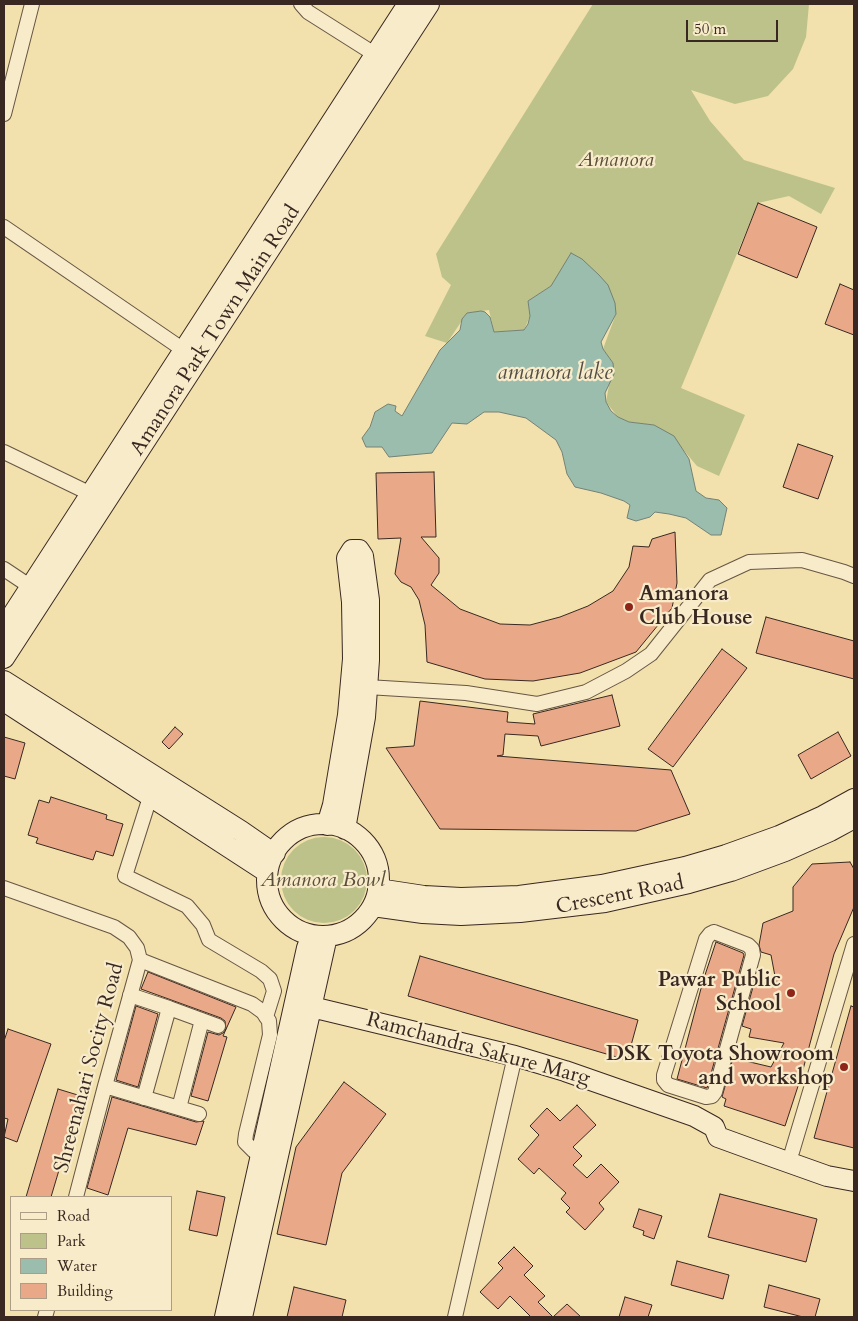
<!DOCTYPE html>
<style>
body{margin:0}
#map{position:relative;width:858px;height:1321px;overflow:hidden;background:#f2e0ad;font-family:Cardo,serif}
canvas{display:block}
.frame{position:absolute;inset:0;border:5px solid #392821;pointer-events:none}
.legend{position:absolute;left:10px;top:1196px;width:162px;height:115px;box-sizing:border-box;background:#f7ebca;border:1px solid #ab9d86;margin:0;padding:6px 9px;list-style:none;font-size:15px;color:#392821}
.legend li{display:flex;align-items:center;gap:10px;height:25px}
.legend b{width:25px;border:1px solid #ab9d86}
.scale{position:absolute;left:686px;top:20px;width:92px;height:22px;box-sizing:border-box;border:2px solid #392821;border-top:0;padding-left:6px;font-size:15px;line-height:18px;white-space:nowrap;color:#392821;-webkit-text-stroke:4px #f7ebca;paint-order:stroke}
</style>
<div id="map">
<canvas width="858" height="1321"></canvas>
<div class="frame"></div>
<ul class="legend">
<li><b style="height:6px;background:#f7ebca"></b>Road</li>
<li><b style="height:14px;background:#bcc289"></b>Park</li>
<li><b style="height:14px;background:#9bbdad"></b>Water</li>
<li><b style="height:14px;background:#e9a988"></b>Building</li>
</ul>
<div class="scale">50 m</div>
</div>
<script>
const g = document.querySelector('canvas').getContext('2d');
g.lineJoin = 'round';
function fill(path, color) { g.fillStyle = color; g.fill(path, 'evenodd'); }
const poly = rows => new Path2D(rows.map(r => 'M' + r).join(''));
function strokePath(path, color, width, dash) { g.strokeStyle = color; g.lineWidth = width; g.lineCap = dash ? 'butt' : 'round'; g.setLineDash(dash || []); g.stroke(path); }
function drawText(font, color, halo, rows, align = 'center') {
  g.font = font + ' Cardo,serif'; g.lineWidth = 4.5; g.setLineDash([]); g.textBaseline = 'middle'; g.strokeStyle = halo; g.fillStyle = color; for (const [text, x, y, turn = 0] of rows) {
    g.save(); g.translate(x, y); g.rotate((+turn || 0) * Math.PI / 180); g.textAlign = isNaN(turn) ? turn : align; if (halo) g.strokeText(text, 0, 0); g.fillText(text, 0, 0); g.restore();
  }
}
const green = poly([
 [593,4,809,4,806,37,793,69,768,96,735,104,691,90,710,121,744,160,835,188,821,214,789,196,758,203,681,388,745,415,719,476,697,466,680,446,654,425,629,422,618,417,606,402,613,363,603,349,616,314,551,286,528,301,530,316,524,330,494,332,489,310,467,313,447,343,425,336,451,285,442,277,436,254],
 '281 880a43 43 0 1 1 86 0a43 43 0 1 1-86 0Z'
]);
const water = poly([
 [571,253,582,259,599,275,608,285,615,303,616,314,601,342,603,349,613,363,614,374,605,393,606,402,611,411,618,417,629,422,654,425,674,436,689,459,696,491,706,498,719,500,727,508,721,535,711,535,686,518,669,514,655,512,650,517,636,521,627,518,630,505,624,501,601,493,575,487,567,474,562,452,556,440,526,418,499,412,484,412,467,424,452,423,432,453,389,457,382,447,366,447,362,438,370,427,375,412,388,404,396,406,395,411,402,416,440,350,460,330,462,319,467,313,481,311,485,312,490,317,494,332,524,330,528,324,530,316,528,301,551,286,571,253]
]);
const building = poly([
 [758,203,817,227,797,278,738,254,758,203],
 [840,284,854,290,854,335,825,324,840,284],
 [798,444,833,456,818,499,783,487,798,444],
 [434,472,436,537,421,537,439,558,439,573,431,585,460,609,500,624,530,625,560,617,588,606,613,591,629,567,633,546,649,547,652,539,675,532,677,583,672,608,636,652,580,673,533,681,485,679,427,662,425,625,419,600,411,587,401,582,395,574,401,538,378,539,376,473,434,472],
 [766,617,854,641,854,679,756,653,766,617],
 [722,649,747,668,673,767,648,749,722,649],
 [612,695,620,726,541,746,538,736,505,734,503,755,497,756,671,770,690,814,636,831,440,829,386,748,414,746,420,701,508,712,507,722,535,724,533,714,612,695],
 [175,727,183,734,169,749,162,742,175,727],
 [838,732,851,756,811,779,798,755,838,732],
 [4,737,25,743,15,779,4,776,4,737],
 [51,797,107,815,106,819,123,824,113,856,96,851,93,860,36,843,38,838,28,835,39,800,49,803,51,797],
 [850,862,854,869,854,907,834,954,801,1077,785,1126,724,1106,726,1099,722,1097,733,1058,771,1067,784,1043,749,1037,751,1029,742,1026,755,980,777,987,771,955,761,952,759,945,763,923,793,911,793,887,812,864,850,862],
 [716,942,743,953,744,955,707,1088,677,1079,703,981,716,942],
 [420,956,638,1020,627,1060,408,996,420,956],
 [148,972,236,1007,223,1036,227,1037,208,1101,191,1096,208,1032,219,1035,223,1033,226,1029,225,1021,221,1018,141,989,148,972],
 [136,1006,158,1014,138,1087,116,1080,136,1006],
 [851,1006,854,1007,854,1148,814,1138,851,1006],
 [8,1029,51,1044,17,1142,4,1137,8,1119,4,1118,4,1041,8,1029],
 [344,1082,386,1114,342,1173,326,1245,277,1234,296,1147,344,1082],
 [58,1089,81,1096,51,1197,26,1197,58,1089],
 [112,1097,196,1122,204,1121,196,1145,128,1128,108,1195,87,1188,112,1097],
 [577,1105,596,1125,573,1147,582,1156,573,1165,587,1178,601,1164,619,1182,599,1203,604,1209,585,1230,566,1212,570,1208,561,1199,566,1193,539,1168,534,1174,518,1159,539,1135,530,1126,547,1108,560,1121,577,1105],
 [197,1191,225,1197,217,1236,189,1230,197,1191],
 [720,1194,817,1219,806,1262,708,1237,720,1194],
 [639,1209,662,1216,654,1239,643,1235,644,1231,633,1227,639,1209],
 [514,1247,533,1266,524,1275,545,1296,538,1302,553,1317,567,1304,581,1317,531,1317,510,1296,498,1309,480,1292,503,1268,498,1263,514,1247],
 [677,1261,729,1275,723,1299,671,1285,677,1261],
 [769,1285,820,1299,815,1317,803,1317,764,1307,769,1285],
 [294,1287,346,1300,342,1317,287,1317,294,1287],
 [625,1297,652,1305,648,1317,619,1317,625,1297]
]);
const street = poly([
 [301,4,308,12,376,55],
 [4,114,32,4],
 [4,227,191,355],
 [4,452,91,494],
 [4,569,37,591],
 [367,687,466,693,537,704,586,692,626,671,651,654,710,580,749,562,802,560,844,572,854,576],
 [150,797,125,876,187,906,203,925,209,940,261,971,270,979,274,991,266,1017],
 [4,888,114,927,129,937,137,948,140,960,105,1086,76,1197],
 [714,932,748,945,752,949,753,955,715,1092,712,1096,706,1097,668,1085,664,1080,664,1075,706,939,710,934,714,932],
 [140,960,252,1004,263,1012,269,1021,270,1035,246,1134,245,1142,254,1151,269,1155],
 [130,995,169,1008,144,1098],
 [169,1008,218,1026],
 [105,1086,199,1114],
 [179,1108,202,1020],
 [792,1152,854,944],
 [45,1317,47,1310],
 [455,1317,515,1056]
]);
const secondary = poly([
 [4,628,408,4],
 [4,658,429,4],
 [4,681,241,831,267,849,275,853],
 [4,701,267,872],
 '267 880a56 56 0 1 1 112 0a56 56 0 1 1-112 0Z',
 [327,825,333,805,348,715,353,659,352,602,347,558,352,550,359,550,363,556,369,600,369,660,365,717,345,829],
 [378,889,424,896,461,898,519,896,602,885,685,867,726,855,779,836,823,816,854,799],
 [373,906,423,913,461,915,520,912,605,902,689,883,731,871,785,851,830,831,854,818],
 [295,1003,515,1056,565,1071,694,1116,714,1127,718,1137,751,1149,827,1176,854,1181],
 [225,1317,307,948,312,935],
 [242,1317,327,936]
]);
const markers = [
 [629,607,5,"#8f2418"],
 [791,993,5,"#8f2418"],
 [844,1067,5,"#8f2418"]
];
const parkNames = [
 ["Amanora",616,161],
 ["Amanora Bowl",323,881]
];
const streetNames = [
 ["Amanora Park Town Main Road",216,331,-57],
 ["Crescent Road",620,896,-11],
 ["Ramchandra Sakure Marg",478,1050,15],
 ["Shreenahari Socity Road",90,1068,-75]
];
const poiNames = [
 ["Amanora",639,595,"left"],
 ["Club House",639,619,"left"],
 ["Pawar Public",781,981],
 ["School",781,1005],
 ["DSK Toyota Showroom",834,1055],
 ["and workshop",834,1079]
];
const waterNames = [
 ["amanora lake",555,374]
];
fill(green, '#bcc289');
fill(water, '#9bbdad');
strokePath(water, '#748175', 1);
fill(building, '#e9a988');
strokePath(building, '#392821', 1);
strokePath(street, '#675644', 16);
strokePath(secondary, '#392821', 22);
strokePath(street, '#f7ebca', 14);
strokePath(secondary, '#f7ebca', 20);
for (const [x, y, r, color] of markers) { const dot = new Path2D(); dot.arc(x, y, r, 0, 2 * Math.PI); g.fillStyle = color; g.fill(dot); strokePath(dot, '#f7ebca', 2); }
drawText('italic 21px', '#5a4e3b', '#f7ebca', parkNames);
drawText('21px', '#392821', '#f7ebca', streetNames);
drawText('bold 21px', '#392821', '#f7ebca', poiNames, 'right');
drawText('italic 22px', '#524d44', '#f7ebca', waterNames);
</script>
